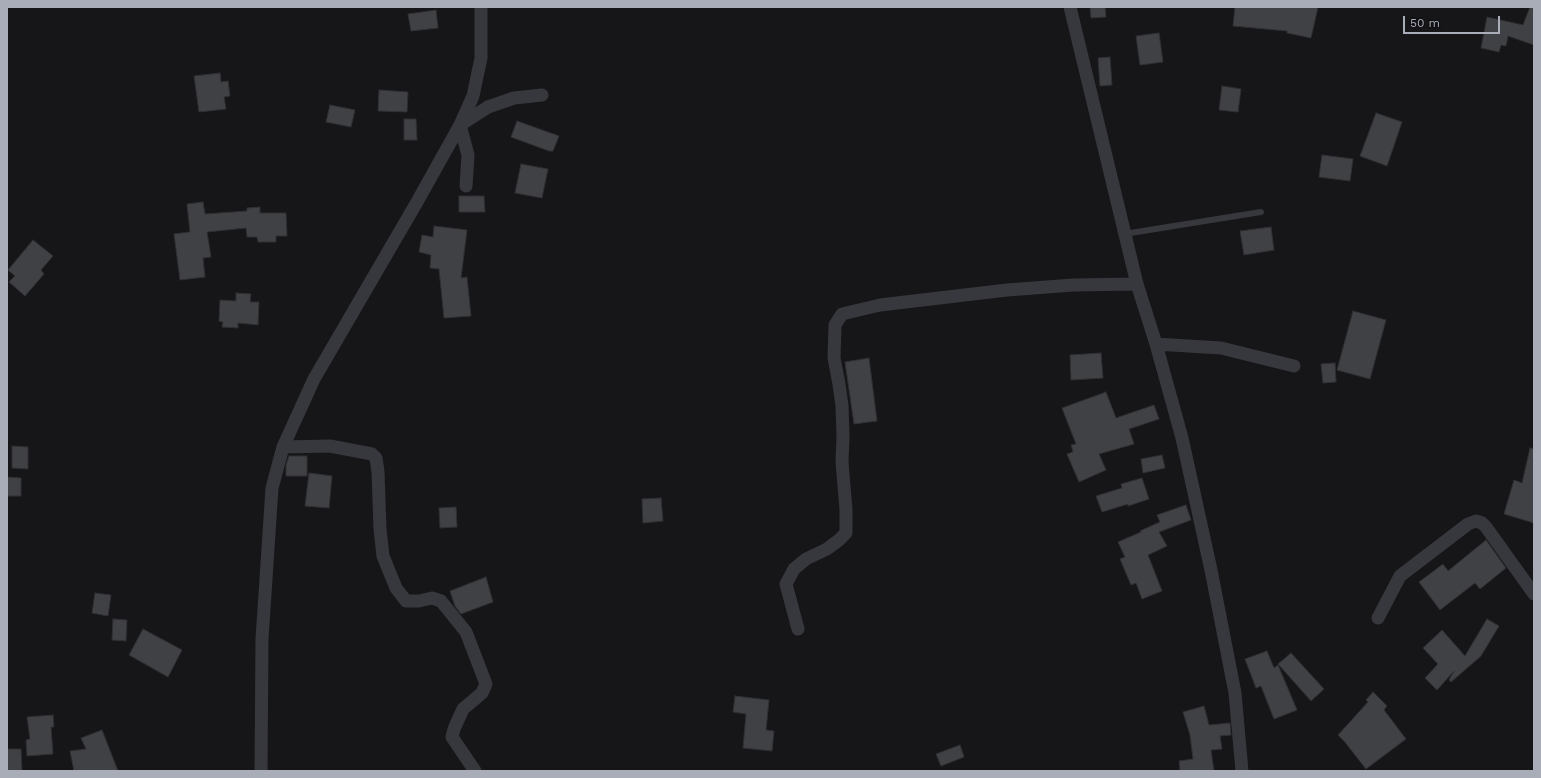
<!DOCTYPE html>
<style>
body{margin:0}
#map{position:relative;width:1541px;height:778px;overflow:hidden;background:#161618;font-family:"Work Sans",sans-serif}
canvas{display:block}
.frame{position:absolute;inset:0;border:8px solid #a8adb8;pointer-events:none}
.scale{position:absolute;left:1403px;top:16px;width:97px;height:18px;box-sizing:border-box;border:2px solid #a8adb8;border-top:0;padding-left:5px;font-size:12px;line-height:14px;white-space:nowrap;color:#a8adb8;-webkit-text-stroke:3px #111113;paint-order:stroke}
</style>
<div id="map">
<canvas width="1541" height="778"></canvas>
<div class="frame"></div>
<div class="scale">50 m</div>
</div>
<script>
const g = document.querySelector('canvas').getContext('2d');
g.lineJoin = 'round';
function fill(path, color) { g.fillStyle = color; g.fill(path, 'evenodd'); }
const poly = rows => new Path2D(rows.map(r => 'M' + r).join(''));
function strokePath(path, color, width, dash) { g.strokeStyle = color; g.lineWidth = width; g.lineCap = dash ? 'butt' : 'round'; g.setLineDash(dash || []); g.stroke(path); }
const building = poly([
 [1090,7,1105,7,1106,17,1091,18,1090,7],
 [1235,7,1318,7,1311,38,1287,33,1287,31,1233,26,1235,7],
 [1530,7,1534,7,1534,45,1508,36,1506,46,1501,45,1499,52,1481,48,1487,17,1523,25,1530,7],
 [436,10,438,28,411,31,408,14,436,10],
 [1159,33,1163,62,1140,65,1136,36,1159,33],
 [1110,57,1112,85,1100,86,1098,58,1110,57],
 [220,73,221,82,228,81,230,96,224,97,226,109,199,112,194,76,220,73],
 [1222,86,1241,89,1238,112,1219,110,1222,86],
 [379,90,408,92,407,112,378,111,379,90],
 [330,105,355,110,351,127,326,122,330,105],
 [1376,113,1402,122,1387,166,1360,156,1376,113],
 [404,119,416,119,417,140,404,140,404,119],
 [517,121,559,136,553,151,549,151,511,137,517,121],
 [1322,155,1353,159,1350,181,1319,177,1322,155],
 [521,164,548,169,542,198,515,193,521,164],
 [459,196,484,196,485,212,459,212,459,196],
 [203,202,205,214,247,211,247,208,260,207,260,213,286,213,287,236,276,236,276,242,258,242,257,237,247,237,246,228,207,232,211,257,203,258,205,277,180,280,174,234,190,232,187,204,203,202],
 [434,226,467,230,461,278,467,277,471,316,444,318,439,269,430,268,431,255,419,252,422,235,433,237,434,226],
 [1271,227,1274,250,1244,255,1240,231,1271,227],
 [33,240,53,256,41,270,44,274,25,296,9,282,15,276,8,270,33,240],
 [236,293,251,294,250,302,259,302,258,325,238,323,238,328,222,327,223,322,219,321,220,300,236,301,236,293],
 [1353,311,1386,320,1370,379,1337,370,1353,311],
 [1101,353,1103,378,1071,380,1070,355,1101,353],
 [869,358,877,421,854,424,845,362,869,358],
 [1335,363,1336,382,1323,383,1321,364,1335,363],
 [1106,392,1116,418,1154,405,1159,419,1129,429,1134,444,1099,454,1106,470,1079,482,1067,454,1073,452,1071,445,1076,444,1062,408,1106,392],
 [12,446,28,447,28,469,12,468,12,446],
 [1530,448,1534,449,1534,523,1504,514,1514,480,1522,483,1530,448],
 [1162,455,1165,468,1143,473,1141,459,1162,455],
 [289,456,307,456,307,476,286,476,286,465,289,456],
 [309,473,332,476,329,508,305,506,309,473],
 [7,477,21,478,21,496,7,496,7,477],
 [1142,478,1149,499,1128,506,1128,504,1102,512,1096,496,1122,488,1121,484,1142,478],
 [661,498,663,521,643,523,642,499,661,498],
 [1186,505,1191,520,1159,532,1167,546,1148,555,1162,591,1142,599,1136,583,1131,585,1120,559,1125,557,1118,542,1141,532,1140,531,1160,522,1157,515,1186,505],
 [456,507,457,527,440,528,439,508,456,507],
 [1486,540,1506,568,1480,589,1475,583,1440,610,1419,582,1443,564,1448,571,1486,540],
 [486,577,493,602,461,614,455,606,450,591,486,577],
 [95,593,111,595,108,616,92,613,95,593],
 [113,619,127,620,126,641,112,640,113,619],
 [1487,619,1499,626,1481,656,1451,682,1449,680,1454,671,1437,690,1425,678,1438,664,1423,648,1442,630,1465,656,1487,619],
 [143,629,182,650,168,677,129,655,143,629],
 [1267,651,1274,668,1278,665,1297,710,1274,719,1261,686,1256,688,1245,659,1267,651],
 [1291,653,1324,689,1311,701,1278,664,1291,653],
 [1373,692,1387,706,1384,710,1406,739,1366,769,1344,741,1338,735,1368,702,1366,700,1373,692],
 [735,696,769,700,766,730,774,731,772,751,743,748,746,714,733,712,735,696],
 [1204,706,1209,725,1230,723,1231,735,1220,736,1222,749,1211,750,1214,771,1180,771,1179,761,1193,759,1190,735,1183,712,1204,706],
 [53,715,54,727,51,727,53,754,27,756,26,740,30,739,27,717,53,715],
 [102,730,118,771,74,771,70,751,86,749,81,738,102,730],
 [960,745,964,757,941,766,936,754,960,745],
 [7,749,21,749,22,771,7,771,7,749]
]);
const service = poly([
 [1124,234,1261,212]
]);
const minor = poly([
 [1070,7,1137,284,1156,344,1182,438,1211,570,1235,693,1242,771],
 [466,186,468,155,460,125,488,107,514,98,542,95],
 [1156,344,1221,348,1294,366],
 [283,447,330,446,372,454,376,458,378,472,380,529,383,556,396,588,406,601,419,601,432,598,441,601,466,632,486,684,482,693,463,709,454,729,452,737,475,771],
 [1378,618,1400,576,1468,524,1476,521,1482,523,1486,527,1534,594],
 [798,629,786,584,794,569,806,559,827,549,839,540,846,533,846,510,842,462,843,436,842,406,839,384,834,358,835,325,842,314,880,305,1007,290,1073,285,1137,284],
 [261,771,262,639,272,488,283,447,314,379,417,202,460,125,473,96,481,58,481,7]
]);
fill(building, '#404145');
strokePath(building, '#303034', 1);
strokePath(service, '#37383d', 6);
strokePath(minor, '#37383d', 13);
</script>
